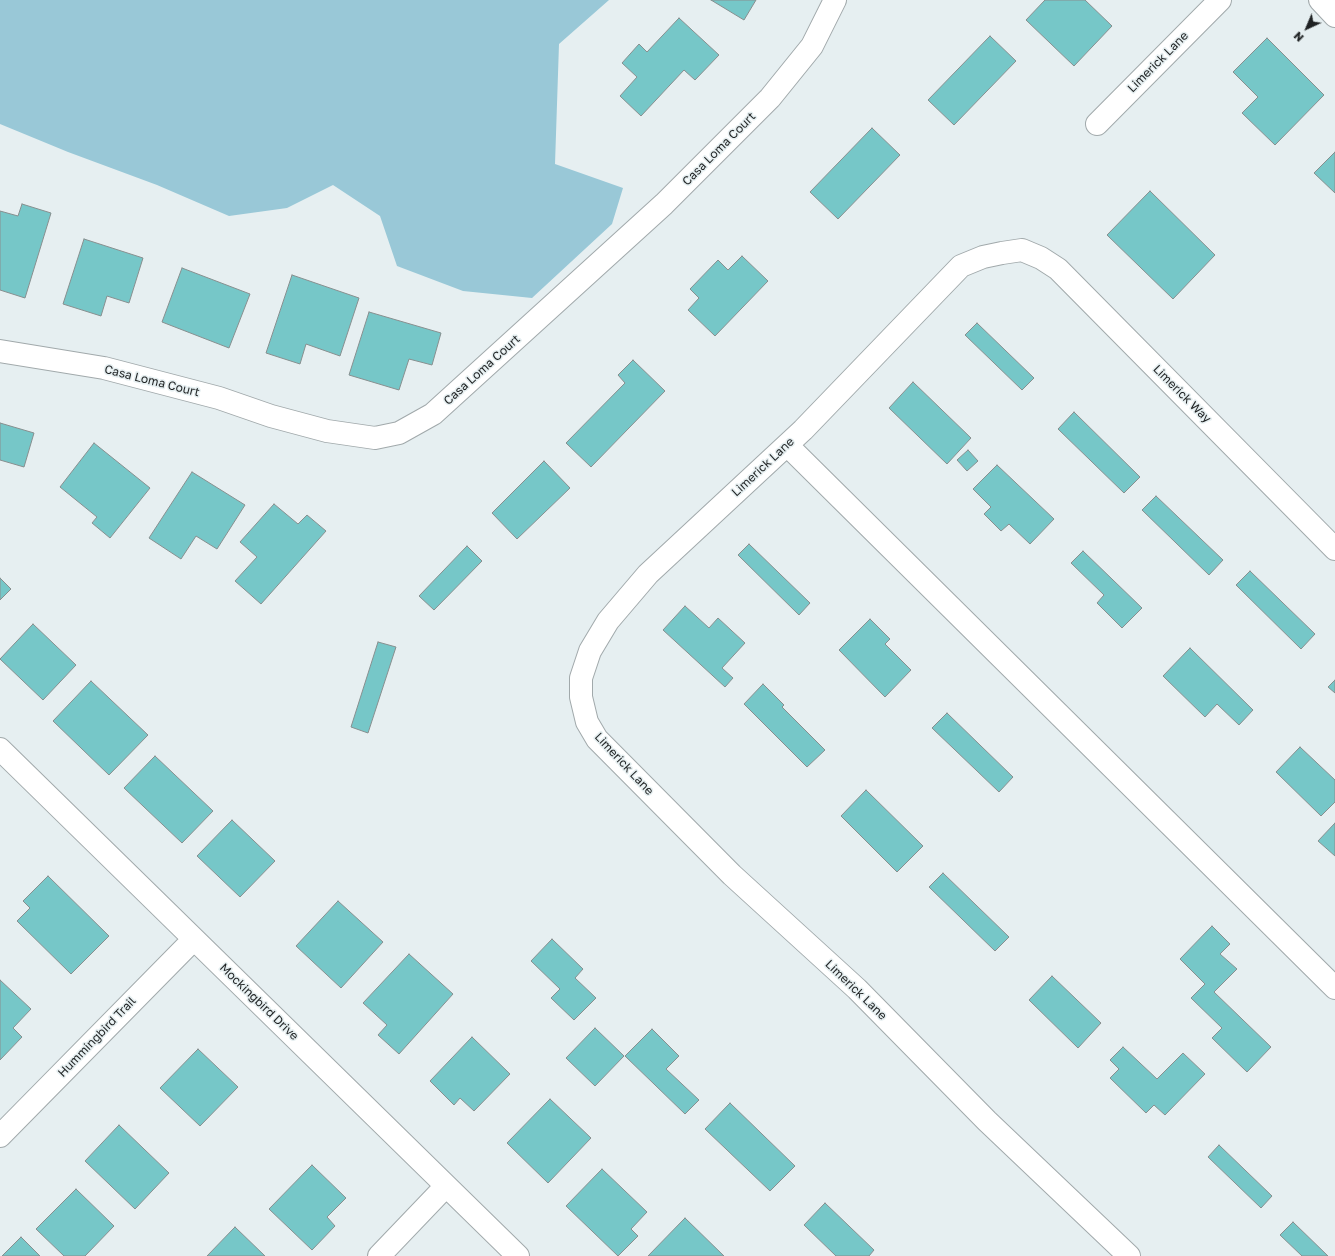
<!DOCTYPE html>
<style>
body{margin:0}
#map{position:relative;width:1335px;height:1256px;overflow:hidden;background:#e6eff1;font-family:"Golos Text",sans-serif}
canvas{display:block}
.north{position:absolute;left:1287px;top:8px;width:40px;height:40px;-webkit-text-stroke:3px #e6eff1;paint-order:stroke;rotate:224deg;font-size:11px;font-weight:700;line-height:16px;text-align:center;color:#1f2223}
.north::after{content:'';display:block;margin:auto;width:14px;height:18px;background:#1f2223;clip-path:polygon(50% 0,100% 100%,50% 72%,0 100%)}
</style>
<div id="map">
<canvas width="1335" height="1256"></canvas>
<div class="north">N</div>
</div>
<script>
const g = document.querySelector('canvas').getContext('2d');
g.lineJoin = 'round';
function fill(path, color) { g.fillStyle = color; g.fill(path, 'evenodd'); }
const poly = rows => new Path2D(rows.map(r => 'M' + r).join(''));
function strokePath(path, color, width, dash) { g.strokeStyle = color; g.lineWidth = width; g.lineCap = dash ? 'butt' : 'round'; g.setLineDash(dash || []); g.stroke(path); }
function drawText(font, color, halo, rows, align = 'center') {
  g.font = font + ' "Golos Text",sans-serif'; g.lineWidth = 3; g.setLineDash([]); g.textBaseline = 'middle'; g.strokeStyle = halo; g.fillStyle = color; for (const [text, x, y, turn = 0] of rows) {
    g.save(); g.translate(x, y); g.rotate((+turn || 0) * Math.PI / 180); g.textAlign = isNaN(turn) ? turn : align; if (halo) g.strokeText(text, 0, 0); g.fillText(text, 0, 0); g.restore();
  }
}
const green = poly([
 [0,0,609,0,559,44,555,164,623,188,612,224,532,298,463,291,397,266,380,216,333,185,287,208,229,216,157,185,68,152,0,124]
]);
const building = poly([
 [711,0,756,0,744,20,711,0],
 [1045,0,1085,0,1112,26,1074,66,1026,20,1045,0],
 [679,18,719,55,695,80,684,70,641,116,620,96,637,77,622,63,639,44,647,52,679,18],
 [990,36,1016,61,954,125,928,100,990,36],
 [1267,38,1324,95,1275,145,1242,113,1258,97,1233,72,1267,38],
 [872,128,900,155,838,219,810,192,872,128],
 [1335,152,1335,193,1314,173,1335,152],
 [1150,191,1215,255,1173,299,1107,235,1150,191],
 [22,204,51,213,25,298,0,290,0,211,18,216,22,204],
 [84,239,143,258,129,303,107,296,101,316,63,304,84,239],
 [742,256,768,281,715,336,688,310,699,298,690,289,718,260,728,270,742,256],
 [182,268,250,294,229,348,162,322,182,268],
 [292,275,359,298,340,356,306,344,300,364,266,353,292,275],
 [369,312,441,333,432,365,409,359,399,390,349,375,369,312],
 [977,323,1034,378,1022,390,965,335,977,323],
 [633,360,665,391,591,467,566,443,625,383,618,375,633,360],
 [913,382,971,438,947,464,889,408,913,382],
 [1074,412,1140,477,1124,493,1058,429,1074,412],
 [0,423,34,433,24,467,0,460,0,423],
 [94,443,150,488,110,538,92,523,97,517,60,487,94,443],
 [968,450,978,461,967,471,957,460,968,450],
 [544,461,570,488,517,539,492,513,544,461],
 [997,465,1054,519,1030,544,1009,524,1001,531,984,514,991,507,973,489,997,465],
 [192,472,245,505,217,549,196,536,181,559,149,538,192,472],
 [1156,496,1223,560,1209,575,1142,510,1156,496],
 [274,504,298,524,307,515,326,531,261,604,235,581,257,557,240,542,274,504],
 [749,544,810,603,799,615,738,555,749,544],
 [467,546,482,561,434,610,419,596,467,546],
 [1083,551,1142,608,1122,628,1097,603,1104,595,1071,563,1083,551],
 [1250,571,1315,634,1301,649,1236,585,1250,571],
 [0,578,11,589,0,600,0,578],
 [685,606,709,628,718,618,745,643,722,668,733,678,725,687,663,630,685,606],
 [870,619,890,639,885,644,911,670,885,697,839,650,870,619],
 [33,624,76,665,43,700,0,659,33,624],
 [378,642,396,647,368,733,351,727,378,642],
 [1190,648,1253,710,1239,725,1217,704,1205,717,1163,676,1190,648],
 [1335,680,1335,693,1328,687,1335,680],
 [91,681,148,735,109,775,53,721,91,681],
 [763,684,784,705,782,707,825,750,807,767,744,704,763,684],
 [947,713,1013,777,999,792,932,728,947,713],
 [1300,747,1335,780,1335,802,1321,816,1276,772,1300,747],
 [155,756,213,811,182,843,124,788,155,756],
 [866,790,923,846,897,872,841,816,866,790],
 [232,820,275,861,240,897,197,856,232,820],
 [1335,823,1335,856,1318,841,1335,823],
 [943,873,1009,937,995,951,929,887,943,873],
 [48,876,109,936,71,974,17,921,30,908,23,901,48,876],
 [338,901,383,942,341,988,296,946,338,901],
 [1212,926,1230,944,1220,954,1237,969,1214,992,1271,1047,1247,1072,1212,1038,1222,1028,1191,998,1205,984,1180,959,1212,926],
 [552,939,583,969,575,978,596,998,574,1020,551,998,560,989,531,961,552,939],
 [409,954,453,994,399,1054,378,1035,387,1025,363,1003,409,954],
 [1052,976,1101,1023,1078,1048,1029,1000,1052,976],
 [0,980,31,1009,13,1028,22,1037,0,1060,0,980],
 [595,1028,624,1056,595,1086,566,1058,595,1028],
 [652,1029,679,1056,666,1069,699,1100,685,1114,625,1056,652,1029],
 [472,1037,510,1074,474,1111,460,1098,454,1105,430,1081,472,1037],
 [1123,1047,1157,1079,1183,1053,1205,1074,1165,1115,1154,1105,1146,1113,1110,1078,1119,1069,1110,1060,1123,1047],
 [198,1049,238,1087,200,1126,160,1088,198,1049],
 [550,1099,591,1138,548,1183,507,1143,550,1099],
 [730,1103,795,1166,770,1191,705,1129,730,1103],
 [119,1125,169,1173,135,1209,85,1161,119,1125],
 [1219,1145,1272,1196,1261,1208,1208,1157,1219,1145],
 [312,1165,346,1198,327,1217,335,1226,312,1250,269,1209,312,1165],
 [602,1169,647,1212,631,1229,638,1236,618,1256,566,1206,602,1169],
 [76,1189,114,1226,85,1256,64,1256,36,1229,76,1189],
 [825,1203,874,1250,869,1256,836,1256,804,1225,825,1203],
 [685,1218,724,1256,648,1256,685,1218],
 [1293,1222,1328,1256,1302,1256,1280,1235,1293,1222],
 [235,1227,265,1256,207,1256,235,1227],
 [21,1237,40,1256,2,1256,21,1237]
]);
const minor = poly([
 [1320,0,1335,16],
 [1097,124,1220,0],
 [0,351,104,368,219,398,271,416,327,431,375,438,399,433,433,414,664,204,770,98,812,46,835,0],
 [787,445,1335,988],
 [0,749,518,1256],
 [0,1136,194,939],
 [379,1256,446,1186],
 [1129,1256,987,1121,857,989,732,875,597,739,587,722,581,697,581,678,590,651,608,621,648,574,803,430,961,266,983,257,1002,253,1022,250,1041,258,1058,269,1335,549]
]);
const streetNames = [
 ["Limerick Lane",1158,62,-45],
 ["Casa Loma Court",719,149,-45],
 ["Casa Loma Court",482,370,-42],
 ["Casa Loma Court",152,381,14],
 ["Limerick Way",1182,394,45],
 ["Limerick Lane",763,467,-43],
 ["Limerick Lane",624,764,47],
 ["Limerick Lane",856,990,44],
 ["Mockingbird Drive",259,1002,44],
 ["Hummingbird Trail",97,1037,-46]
];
fill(green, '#99c8d7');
fill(building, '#76c7c8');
strokePath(building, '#878f8f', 1);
strokePath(minor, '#a1a9ab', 24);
strokePath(minor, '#fff', 22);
drawText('12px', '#1f2223', '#e6eff1', streetNames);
</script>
